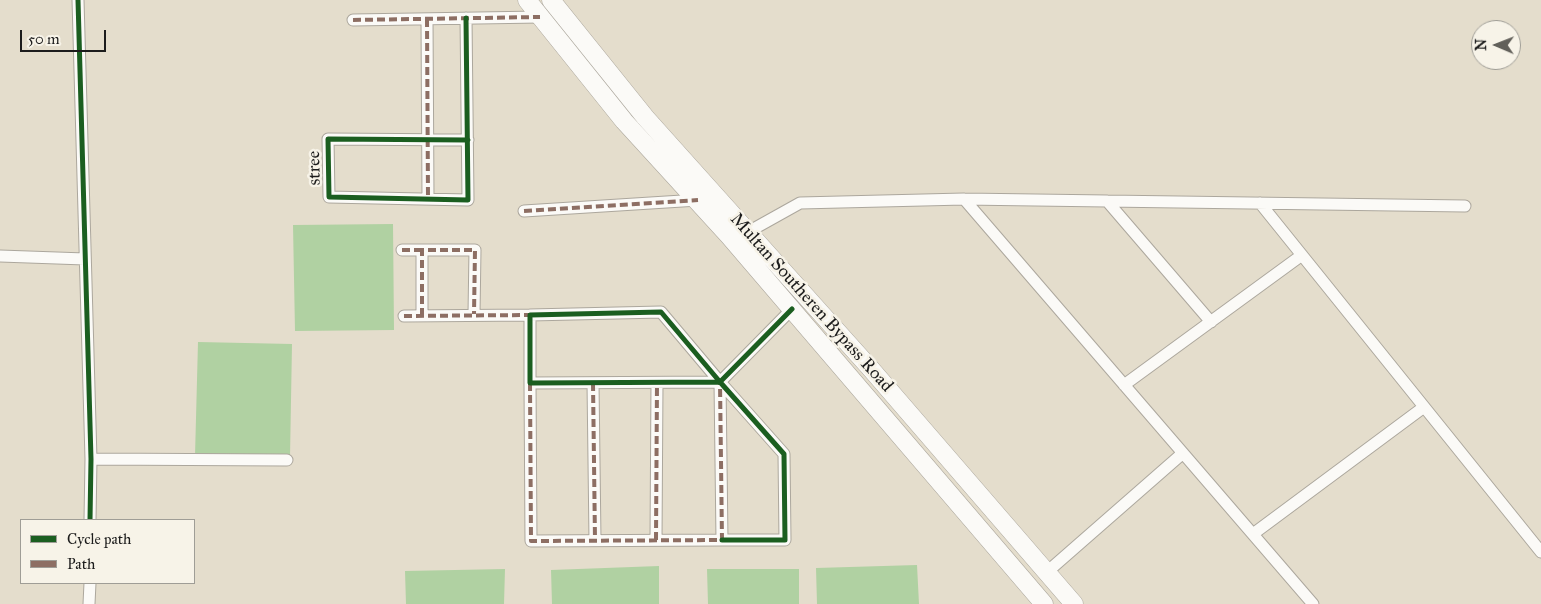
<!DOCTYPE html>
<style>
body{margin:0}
#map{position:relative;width:1541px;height:604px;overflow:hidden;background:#e4ddcc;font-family:"IM FELL Great Primer",serif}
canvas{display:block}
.legend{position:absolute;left:20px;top:519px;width:175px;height:65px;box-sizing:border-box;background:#f7f3e8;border:1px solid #9f9d96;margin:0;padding:6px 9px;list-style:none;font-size:15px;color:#1c1c1c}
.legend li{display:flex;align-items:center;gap:10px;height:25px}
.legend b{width:25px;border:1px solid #9f9d96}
.north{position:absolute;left:1471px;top:20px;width:50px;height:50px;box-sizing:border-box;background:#f7f3e8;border:1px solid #9f9d96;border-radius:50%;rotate:271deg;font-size:14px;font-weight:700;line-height:20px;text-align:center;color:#1c1c1c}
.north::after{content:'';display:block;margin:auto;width:18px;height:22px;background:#62605a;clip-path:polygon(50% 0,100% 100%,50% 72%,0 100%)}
.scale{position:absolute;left:20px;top:30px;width:86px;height:22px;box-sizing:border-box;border:2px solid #1c1c1c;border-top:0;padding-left:6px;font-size:15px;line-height:18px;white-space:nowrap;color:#1c1c1c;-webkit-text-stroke:4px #f7f3e8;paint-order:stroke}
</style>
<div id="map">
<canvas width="1541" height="604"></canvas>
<ul class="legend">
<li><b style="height:6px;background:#1b5e20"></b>Cycle path</li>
<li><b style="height:6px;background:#8d6e63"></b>Path</li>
</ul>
<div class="north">N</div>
<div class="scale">50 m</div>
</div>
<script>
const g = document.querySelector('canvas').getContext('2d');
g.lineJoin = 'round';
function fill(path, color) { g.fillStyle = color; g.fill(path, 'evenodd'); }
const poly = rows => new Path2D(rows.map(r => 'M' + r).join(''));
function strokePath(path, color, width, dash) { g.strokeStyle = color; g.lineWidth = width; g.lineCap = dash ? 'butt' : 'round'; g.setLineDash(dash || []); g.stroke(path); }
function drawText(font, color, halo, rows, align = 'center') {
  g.font = font + ' "IM FELL Great Primer",serif'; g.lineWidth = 5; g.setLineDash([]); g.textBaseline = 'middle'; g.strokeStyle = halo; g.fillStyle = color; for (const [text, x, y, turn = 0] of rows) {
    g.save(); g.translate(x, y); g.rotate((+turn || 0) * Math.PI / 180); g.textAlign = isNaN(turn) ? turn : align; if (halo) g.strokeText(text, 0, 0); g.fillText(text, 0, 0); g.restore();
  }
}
const green = poly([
 [393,224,394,330,295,331,293,225],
 [198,342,292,344,290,457,195,456],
 [917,565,919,604,817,604,816,568],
 [659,566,659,604,552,604,551,570],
 [505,569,504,604,406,604,405,571],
 [707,569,799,569,799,604,708,604]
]);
const minor = poly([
 [78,0,91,459,90,520],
 [466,18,468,200,329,197,328,139,468,140],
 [427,19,428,199],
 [353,20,540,17],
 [964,199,1313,604],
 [1107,201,1211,322],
 [1260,203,1541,552],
 [524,211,698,200],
 [748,232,800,203,964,199,1465,206],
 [402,250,422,250],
 [0,256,85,259],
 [404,316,530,315],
 [422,316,422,250,475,250,474,314],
 [530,383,531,541,722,540,720,382],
 [593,383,595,540],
 [1124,385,1302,255],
 [91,459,287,460],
 [1253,534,1424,407],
 [656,540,657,383],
 [722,540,785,540,784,454,720,382,530,383,530,315,661,312,720,382,792,309],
 [1047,572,1183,453],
 [89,604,90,583]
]);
const highway = poly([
 [527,0,624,121,729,236,1044,604],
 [551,0,645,117,871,369,1074,604]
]);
const quiet = poly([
 [427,19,428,199],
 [353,20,540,17],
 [524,211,698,200],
 [402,250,422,250],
 [404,316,530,315],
 [422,316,422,250,475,250,474,314],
 [530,383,531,541,722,540,720,382],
 [593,383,595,540],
 [656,540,657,383]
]);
const cycleway = poly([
 [78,0,91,459,90,520],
 [466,18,468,200,329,197,328,139,468,140],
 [722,540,785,540,784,454,720,382,530,383,530,315,661,312,720,382,792,309]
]);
const streetNames = [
 ["stree",315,168,-91],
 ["Multan Southeren Bypass Road",811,303,48]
];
fill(green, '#b0d1a2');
strokePath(minor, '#aca79d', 13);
strokePath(highway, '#aca79d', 19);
strokePath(minor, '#fbfaf7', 11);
strokePath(highway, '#fbfaf7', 18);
strokePath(quiet, '#8d6e63', 4, [8, 4]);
strokePath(cycleway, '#1b5e20', 5);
drawText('18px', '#1c1c1c', '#f7f3e8', streetNames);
</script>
